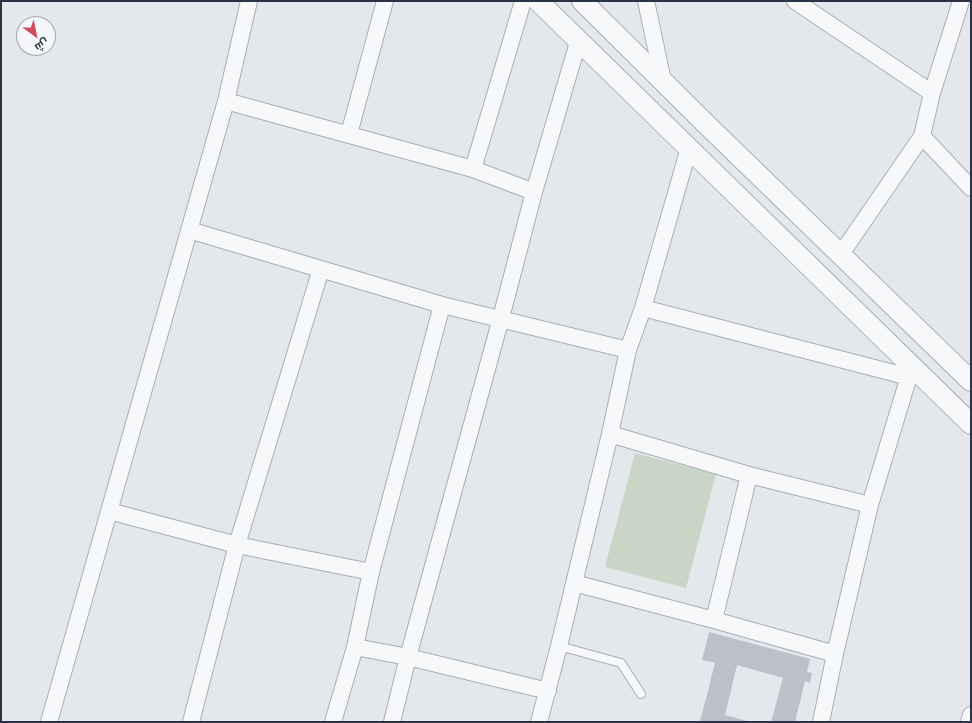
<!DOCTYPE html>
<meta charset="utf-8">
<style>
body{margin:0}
#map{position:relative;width:972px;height:723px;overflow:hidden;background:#e4e7ec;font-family:Mulish,Cairo,sans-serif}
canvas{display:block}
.frame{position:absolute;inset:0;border:2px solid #2b3445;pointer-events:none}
.north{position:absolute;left:16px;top:16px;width:40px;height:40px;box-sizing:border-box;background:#f4f6f9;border:1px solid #a4a8b1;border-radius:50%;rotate:147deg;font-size:11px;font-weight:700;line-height:16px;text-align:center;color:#2b3445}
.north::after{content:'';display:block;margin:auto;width:14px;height:18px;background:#d1495b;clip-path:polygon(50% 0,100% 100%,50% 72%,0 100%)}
</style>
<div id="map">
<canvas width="972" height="723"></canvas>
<div class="frame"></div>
<div class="north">ش</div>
</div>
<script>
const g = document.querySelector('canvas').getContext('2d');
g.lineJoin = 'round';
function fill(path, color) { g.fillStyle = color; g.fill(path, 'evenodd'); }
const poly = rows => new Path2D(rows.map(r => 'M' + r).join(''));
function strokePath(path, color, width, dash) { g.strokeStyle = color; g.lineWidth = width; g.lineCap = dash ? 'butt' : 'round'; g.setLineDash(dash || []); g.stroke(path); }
const green = poly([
 [635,453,716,474,686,588,605,567]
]);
const building = poly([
 [709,632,810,659,807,672,812,673,810,683,805,681,795,722,771,722,783,678,737,665,725,715,751,722,700,722,715,663,702,660]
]);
const service = poly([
 [559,646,621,663,641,694]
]);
const minor = poly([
 [646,1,663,81],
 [795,1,932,93],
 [226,101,473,169,534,192],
 [349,134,385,1],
 [922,136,971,188],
 [473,169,523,1],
 [189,230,442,305,628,350],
 [841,254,922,136,932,93,961,1],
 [643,308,909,377],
 [610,434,749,475,870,505],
 [109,511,237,545,371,572],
 [574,583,714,620,835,654],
 [714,620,749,475],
 [355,647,408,657,548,691],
 [49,722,226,101,249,1],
 [191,722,237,545,321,269],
 [333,722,355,647,371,572,442,305],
 [392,722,408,657,501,318,534,192,579,39],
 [539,722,559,646,610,434,628,350,643,308,689,148],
 [821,722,835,654,870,505,912,366],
 [969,722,971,715]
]);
const tertiary = poly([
 [538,1,971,424],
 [582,1,708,126,971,381]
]);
fill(green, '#c9d6c5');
fill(building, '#bbc0ca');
strokePath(service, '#a9aeb7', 10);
strokePath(minor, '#a9aeb7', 18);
strokePath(tertiary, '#a9aeb7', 22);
strokePath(service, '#f7f8fa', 8);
strokePath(minor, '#f7f8fa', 16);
strokePath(tertiary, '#f7f8fa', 20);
</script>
